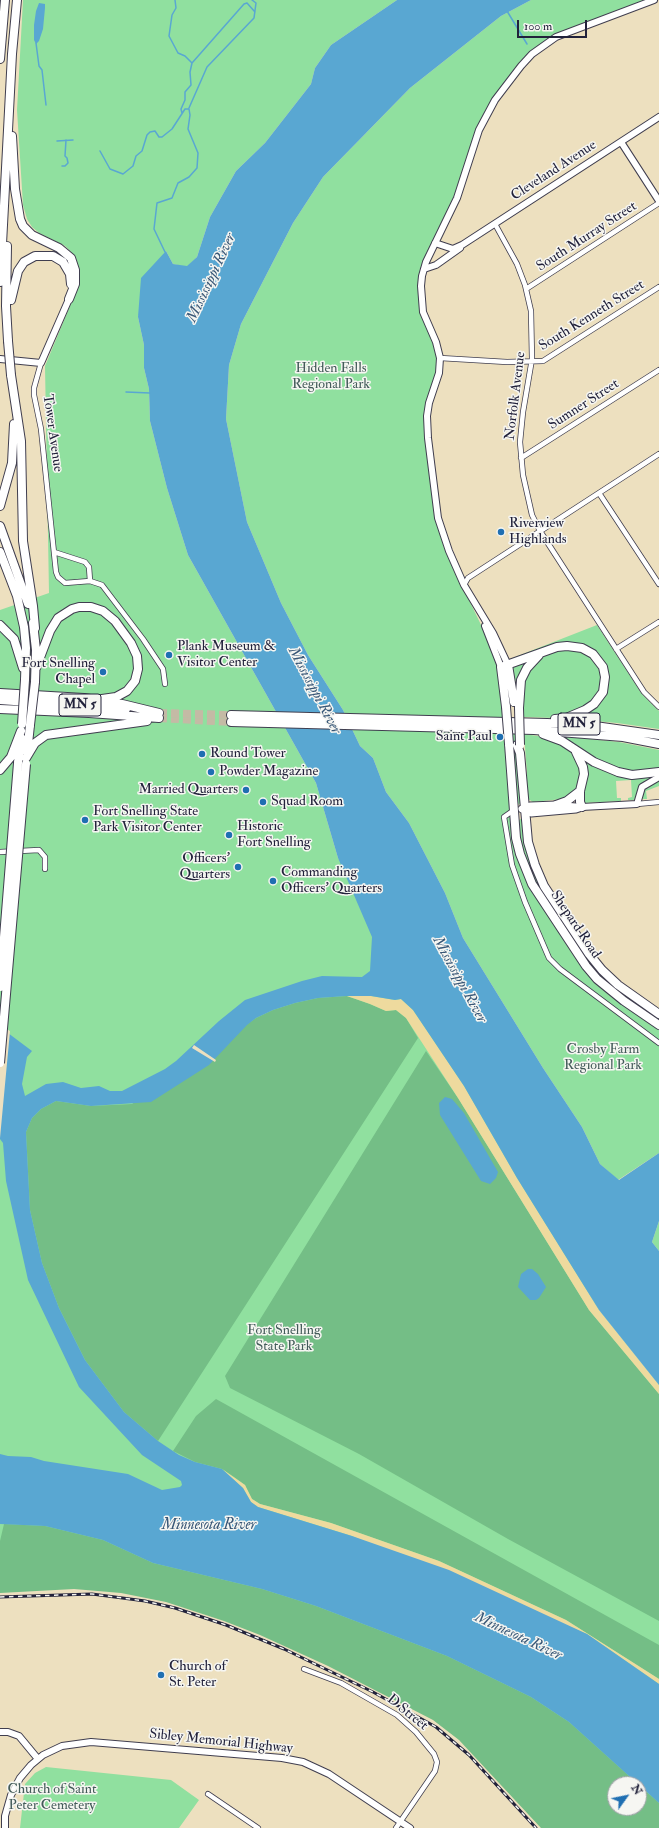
<!DOCTYPE html>
<style>
body{margin:0}
#map{position:relative;width:659px;height:1828px;overflow:hidden;background:#ede0bf;font-family:"IM FELL Double Pica",serif}
canvas{display:block}
.north{position:absolute;left:607px;top:1776px;width:40px;height:40px;box-sizing:border-box;background:#f6f6f2;border:1px solid #a1a1a9;border-radius:50%;rotate:57deg;font-size:11px;font-weight:700;line-height:16px;text-align:center;color:#22223b}
.north::after{content:'';display:block;margin:auto;width:14px;height:18px;background:#1f6fb2;clip-path:polygon(50% 0,100% 100%,50% 72%,0 100%)}
.scale{position:absolute;left:517px;top:20px;width:70px;height:18px;box-sizing:border-box;border:2px solid #22223b;border-top:0;padding-left:5px;font-size:12px;line-height:14px;white-space:nowrap;color:#22223b;-webkit-text-stroke:3px #f6f6f2;paint-order:stroke}
</style>
<div id="map">
<canvas width="659" height="1828"></canvas>
<div class="north">N</div>
<div class="scale">100 m</div>
</div>
<script>
const g = document.querySelector('canvas').getContext('2d');
g.lineJoin = 'round';
function fill(path, color) { g.fillStyle = color; g.fill(path, 'evenodd'); }
const poly = rows => new Path2D(rows.map(r => 'M' + r).join(''));
function strokePath(path, color, width, dash) { g.strokeStyle = color; g.lineWidth = width; g.lineCap = dash ? 'butt' : 'round'; g.setLineDash(dash || []); g.stroke(path); }
function drawText(font, color, halo, rows, align = 'center') {
  g.font = font + ' "IM FELL Double Pica",serif'; g.lineWidth = 3; g.setLineDash([]); g.textBaseline = 'middle'; g.strokeStyle = halo; g.fillStyle = color; for (const [text, x, y, turn = 0] of rows) {
    g.save(); g.translate(x, y); g.rotate((+turn || 0) * Math.PI / 180); g.textAlign = isNaN(turn) ? turn : align; if (halo) g.strokeText(text, 0, 0); g.fillText(text, 0, 0); g.restore();
  }
}
const green = poly([
 [23,0,397,0,331,45,315,68,311,84,265,143,236,171,210,217,197,257,187,267,173,264,166,251,138,317,144,345,144,368,149,389,150,421,167,488,188,555,316,783,338,858,599,1310,659,1385,659,1828,484,1761,435,1718,271,1636,199,1610,122,1590,72,1587,0,1590,0,610,49,593,45,366,72,301,72,253,65,246,39,233,32,227,27,219,23,205,17,110],
 [615,1784,639,1784,639,1808,615,1808],
 [531,0,647,0,537,48,476,129,450,210,420,285,425,321,437,354,435,380,427,410,428,454,434,514,444,548,483,629,499,671,510,799,522,868,578,960,659,1028,659,1153,618,1180,600,1164,582,1127,543,1068,463,938,445,893,409,823,386,792,373,758,360,746,343,710,308,655,281,603,247,522,226,419,229,365,241,324,293,223,323,177,410,88,501,16],
 [597,625,642,694,659,711,659,729,617,723,573,719,596,706,607,671,578,645,510,659],
 [572,649,587,653,602,671,599,694,583,709,555,718,523,717,521,700,526,675,542,656,556,651],
 [529,659,518,683,516,683,512,667],
 [511,734,515,734,521,801,519,805,517,801],
 [524,734,545,737,557,741,574,753,581,770,578,786,572,794,562,799,533,802,528,799,526,784,527,773],
 [560,736,619,742,659,750,659,770,632,772,607,766],
 [587,760,595,765,655,776,640,785,634,800,628,800,628,798,632,797,631,780,616,781,617,798,621,798,621,801,585,803,584,803,584,762],
 [659,779,659,786,646,791,647,799,643,799,643,790],
 [522,818,542,888,623,994,608,983,589,964,537,887,525,860,520,836,518,821],
 [659,1221,659,1251,652,1242],
 [46,1767,171,1780,199,1800,179,1828,20,1828,25,1784,35,1773]
]);
const forest = poly([
 [347,996,370,1004,386,1011,396,1010,406,1018,418,1038,158,1441,124,1412,85,1360,59,1308,42,1263,30,1210,26,1132,32,1118,41,1109,56,1101,91,1106,132,1104,256,1018,273,1010,295,1003,318,998],
 [426,1051,458,1098,589,1310,659,1394,659,1621,508,1539,359,1454,230,1388,225,1376],
 [216,1399,659,1645,659,1679,566,1620,439,1561,331,1523,260,1504,252,1499,245,1485,234,1477,222,1469,195,1462,173,1451,196,1416],
 [4,1524,45,1526,103,1540,153,1563,262,1589,316,1606,447,1656,531,1697,569,1722,638,1784,615,1784,615,1808,639,1808,639,1785,659,1803,659,1828,541,1828,459,1740,433,1720,328,1666,260,1635,224,1621,166,1602,121,1593,74,1589,0,1593,0,1541]
]);
const sand = poly([
 [347,996,371,996,395,1000,401,999,413,1010,464,1086,517,1178,599,1310,659,1385,659,1394,589,1310,458,1098,406,1018,396,1010,386,1011,370,1004],
 [222,1469,245,1485,252,1499,260,1504,331,1523,439,1561,566,1620,659,1679,659,1684,587,1634,352,1536,258,1507,251,1502,243,1488]
]);
const water = poly([
 [397,0,531,0,501,16,410,88,323,177,293,223,241,324,229,365,226,419,247,522,281,603,308,655,343,710,360,746,373,758,386,792,409,823,445,893,463,938,543,1068,582,1127,600,1164,619,1180,659,1153,659,1221,652,1242,659,1251,659,1385,599,1310,517,1178,464,1086,413,1010,401,999,395,1000,371,996,347,996,318,998,295,1003,273,1010,256,1018,247,1025,209,1065,151,1102,91,1106,56,1101,41,1109,32,1118,26,1132,30,1210,42,1263,59,1308,85,1360,124,1412,158,1441,179,1455,195,1462,222,1469,243,1488,251,1502,258,1507,352,1536,449,1570,587,1634,659,1684,659,1803,569,1722,531,1697,447,1656,316,1606,262,1589,153,1563,103,1540,45,1526,0,1524,0,1454,8,1456,31,1457,44,1461,128,1474,162,1490,180,1487,182,1485,181,1481,142,1455,79,1387,28,1280,6,1181,3,1143,0,1139,0,1027,32,1051,27,1057,22,1084,25,1096,46,1084,63,1082,81,1088,99,1086,110,1091,122,1091,165,1069,176,1061,219,1021,245,1000,302,981,322,976,362,977,370,971,372,937,338,858,316,783,188,555,167,488,150,421,149,389,144,368,144,345,138,317,141,278,166,251,173,264,187,266,197,257,210,217,236,171,265,143,311,84,315,68,331,45],
 [39,3,45,4,45,8,43,29,39,41,36,44,34,40,34,25,36,11],
 [445,1097,452,1099,464,1113,498,1172,496,1178,490,1184,481,1181,476,1173,440,1115,439,1103],
 [528,1269,532,1269,538,1274,546,1287,539,1298,536,1300,530,1300,518,1287,521,1274]
]);
const pier = poly([
 [0,1025,10,1031,0,1138],
 [194,1045,216,1060,215,1062,192,1048]
]);
const stream = poly([
 [175,0,176,8,172,15,169,36,178,53,185,56,192,63,190,72,191,85,185,92,185,100,181,109,182,113],
 [507,11,527,44],
 [36,43,39,66,42,70,46,105],
 [192,63,244,4,247,3,255,12],
 [189,108,207,67,254,18,256,3,252,0],
 [57,141,73,140],
 [100,151,110,169,123,174,133,166,136,156,142,151,147,135,150,132,155,131,159,137,162,137,172,129,185,109,189,109,190,115,188,129,198,153,197,168,189,177,178,183,172,198,157,203,154,229,165,252],
 [62,166,65,166,68,163,67,158,65,156,66,140],
 [126,392,150,393]
]);
const highwayTunnel = poly([
 [159,713,231,715],
 [159,718,231,722]
]);
const street = poly([
 [495,224,517,264,525,285,531,311,532,359,523,412,520,442,523,475,532,515,540,531,644,692,659,707],
 [526,289,659,203],
 [440,358,507,362,543,361,659,287],
 [41,363,34,388,34,395,41,429,56,572,58,577,65,583,90,581,102,585,143,639,163,669,165,684],
 [521,458,659,370],
 [599,493,659,584],
 [54,552,85,562,89,567,90,581],
 [464,585,468,578,659,454],
 [616,649,659,622],
 [637,804,659,802],
 [514,810,504,817,512,865,525,902,549,958,560,969,659,1043],
 [0,852,39,850,45,857,45,869],
 [304,1669,341,1683,397,1715,416,1732,434,1754,437,1762,435,1771,396,1828],
 [208,1794,258,1828]
]);
const secondary = poly([
 [621,142,659,201],
 [435,243,453,249,462,245,659,117],
 [424,269,436,265,460,248],
 [0,359,41,363,69,299],
 [485,626,501,667],
 [508,665,493,633,464,585,449,551,438,518,428,438,427,416,429,403,439,373,440,358,436,342,423,312,421,286,422,276,426,262,457,198,479,130,495,100,521,66,532,54,556,37,654,0],
 [558,805,582,807,637,804,642,787,659,777],
 [0,1732,8,1732,19,1736,38,1759],
 [5,1828,5,1816,11,1795,20,1778,31,1765,43,1755,62,1746,91,1742,282,1758,303,1762,329,1774,410,1828]
]);
const primary = poly([
 [522,809,530,806,556,805],
 [524,809,531,813,576,809,582,807]
]);
const highway = poly([
 [0,59,5,0],
 [12,136,15,189,20,219,23,226,32,235,59,248,71,258,75,270,75,284,69,299],
 [7,246,6,306,8,341],
 [0,282,12,54,17,0],
 [11,300,18,271,24,262,35,256,53,256,63,262,70,274,71,284],
 [11,375,21,441,23,541,33,606,35,628],
 [0,506,12,463,14,424],
 [0,526,28,604],
 [0,552,17,596,24,627,26,648,25,680],
 [33,623,36,650,35,682],
 [0,625,14,639,23,668],
 [508,665,514,702],
 [36,668,50,631,58,618,72,609,79,607,91,607,103,611,115,621,131,643,137,656,138,669,135,681,127,691,116,697,95,700],
 [0,693,84,698,122,704,159,713],
 [0,700,126,709],
 [506,707,501,667,557,647,567,646,582,648,593,654,603,667,605,677,603,692,594,704,585,710,566,718,555,719],
 [519,708,521,680,527,668,539,655],
 [0,709,89,713,159,718],
 [231,715,547,723,588,725,659,735],
 [231,722,534,730,623,737,659,744],
 [543,734,562,741,594,762,618,772,632,775,659,772],
 [509,744,516,838,520,854,532,884,586,966,597,979,624,1001,659,1025],
 [517,745,520,753,528,842,535,865,544,886,589,954,602,970,618,985,659,1014],
 [576,752,583,767,584,774,580,791,580,802,582,807],
 [27,753,30,725],
 [26,758,35,743,46,735,147,721],
 [18,763,21,738],
 [0,770,11,757,21,731],
 [556,805,567,801,580,791]
]);
const rail = poly([
 [0,1597,92,1594,145,1601,175,1608,226,1625,284,1649,373,1692,436,1727,469,1755,536,1828]
]);
const highwayBridge = poly([
 [8,341,11,375],
 [506,707,509,744],
 [519,708,520,745],
 [22,724,25,680],
 [30,725,35,682],
 [0,987,18,763],
 [0,1063,26,764]
]);
const markers = [
 [501,532,4,"#1f6fb2"],
 [169,655,4,"#1f6fb2"],
 [103,672,4,"#1f6fb2"],
 [500,737,4,"#1f6fb2"],
 [202,754,4,"#1f6fb2"],
 [211,772,4,"#1f6fb2"],
 [246,790,4,"#1f6fb2"],
 [263,802,4,"#1f6fb2"],
 [85,820,4,"#1f6fb2"],
 [229,835,4,"#1f6fb2"],
 [238,867,4,"#1f6fb2"],
 [273,881,4,"#1f6fb2"],
 [161,1675,4,"#1f6fb2"]
];
const shields = [
 [80,705,42],
 [579,724,42]
];
const shieldNames = [
 ["MN 5",80,705],
 ["MN 5",579,724]
];
const streetNames = [
 ["Cleveland Avenue",554,171,-33],
 ["South Murray Street",587,237,-33],
 ["South Kenneth Street",592,316,-32],
 ["Norfolk Avenue",516,396,-83],
 ["Sumner Street",584,405,-33],
 ["Tower Avenue",52,433,82],
 ["Shepard Road",575,925,56],
 ["D Street",407,1713,39],
 ["Sibley Memorial Highway",221,1742,6]
];
const parkNames = [
 ["Hidden Falls",331,369],
 ["Regional Park",331,385],
 ["Crosby Farm",603,1050],
 ["Regional Park",603,1066],
 ["Fort Snelling",284,1331],
 ["State Park",284,1347],
 ["Church of Saint",52,1790],
 ["Peter Cemetery",52,1806]
];
const poiNames = [
 ["Riverview",509,524],
 ["Highlands",509,540],
 ["Plank Museum &",177,647],
 ["Visitor Center",177,663],
 ["Fort Snelling",95,664,"right"],
 ["Chapel",95,680,"right"],
 ["Saint Paul",492,737,"right"],
 ["Round Tower",210,754],
 ["Powder Magazine",219,772],
 ["Married Quarters",238,790,"right"],
 ["Squad Room",271,802],
 ["Fort Snelling State",93,812],
 ["Park Visitor Center",93,828],
 ["Historic",237,827],
 ["Fort Snelling",237,843],
 ["Officers'",230,859,"right"],
 ["Quarters",230,875,"right"],
 ["Commanding",281,873],
 ["Officers' Quarters",281,889],
 ["Church of",169,1667],
 ["St. Peter",169,1683]
];
const waterNames = [
 ["Mississippi River",212,278,-65],
 ["Mississippi River",314,691,62],
 ["Mississippi River",459,980,61],
 ["Minnesota River",209,1526],
 ["Minnesota River",518,1637,25]
];
fill(green, '#90e09f');
fill(forest, '#74be86');
fill(sand, '#eeda9e');
fill(water, '#59a7d2');
fill(pier, '#ede0bf');
strokePath(stream, '#59a7d2', 1.5);
strokePath(highwayTunnel, '#c4baa5', 8, [8, 4]);
strokePath(street, '#403e4f', 6);
strokePath(secondary, '#403e4f', 8);
strokePath(primary, '#403e4f', 9);
strokePath(highway, '#403e4f', 10);
strokePath(street, '#fff', 4.5);
strokePath(secondary, '#fff', 6);
strokePath(primary, '#fff', 7);
strokePath(highway, '#fff', 8);
strokePath(rail, '#22223b', 3);
strokePath(rail, '#f6f6f2', 1.5, [4.5]);
strokePath(highwayBridge, '#403e4f', 10, []);
strokePath(highwayBridge, '#fff', 8);
for (const [x, y, r, color] of markers) { const dot = new Path2D(); dot.arc(x, y, r, 0, 2 * Math.PI); g.fillStyle = color; g.fill(dot); strokePath(dot, '#f6f6f2', 1.5); }
for (const [x, y, w] of shields) { const box = new Path2D(); box.roundRect(x - w / 2, y - 11, w, 22, 3); g.fillStyle = '#f6f6f2'; g.fill(box); strokePath(box, '#22223b', 1); }
drawText('bold 13px', '#22223b', null, shieldNames);
drawText('14px', '#22223b', '#f6f6f2', streetNames);
drawText('14px', '#435b59', '#f6f6f2', parkNames);
drawText('14px', '#22223b', '#f6f6f2', poiNames, 'left');
drawText('italic 15px', '#385777', '#f6f6f2', waterNames);
</script>
